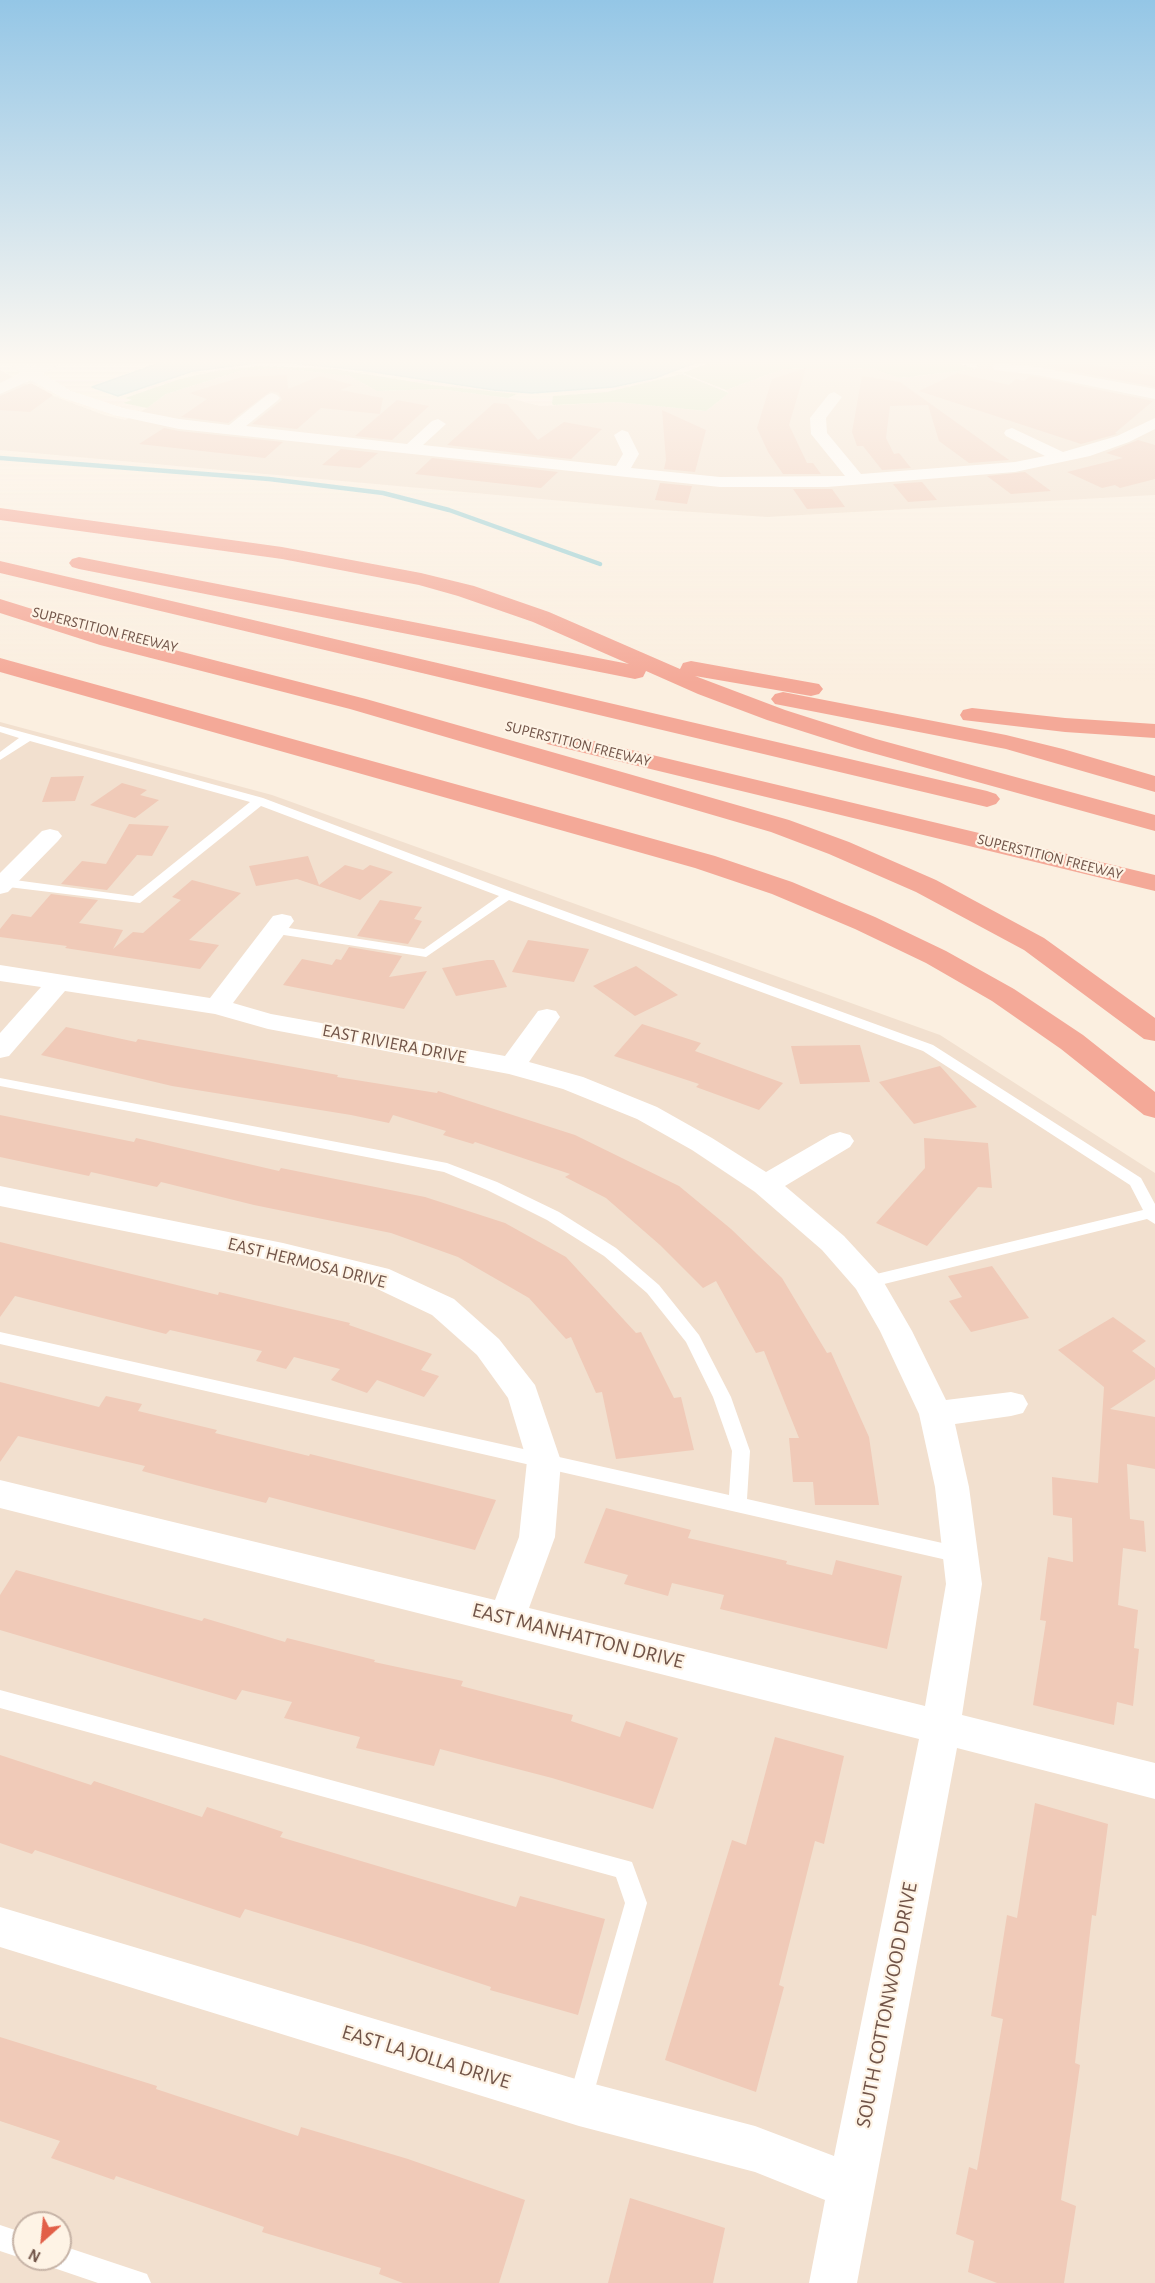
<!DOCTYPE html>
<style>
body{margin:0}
#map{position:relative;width:1155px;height:2283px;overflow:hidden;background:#fbefe0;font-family:"Alegreya Sans",sans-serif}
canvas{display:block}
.north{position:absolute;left:12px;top:2211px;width:60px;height:60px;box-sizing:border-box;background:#fef3e5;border:2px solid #c6b3a6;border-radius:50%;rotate:207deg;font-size:16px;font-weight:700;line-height:24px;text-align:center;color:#715448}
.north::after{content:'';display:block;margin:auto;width:21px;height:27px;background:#e25f48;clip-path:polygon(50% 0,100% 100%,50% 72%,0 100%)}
</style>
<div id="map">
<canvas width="1155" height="2283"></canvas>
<div class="north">N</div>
</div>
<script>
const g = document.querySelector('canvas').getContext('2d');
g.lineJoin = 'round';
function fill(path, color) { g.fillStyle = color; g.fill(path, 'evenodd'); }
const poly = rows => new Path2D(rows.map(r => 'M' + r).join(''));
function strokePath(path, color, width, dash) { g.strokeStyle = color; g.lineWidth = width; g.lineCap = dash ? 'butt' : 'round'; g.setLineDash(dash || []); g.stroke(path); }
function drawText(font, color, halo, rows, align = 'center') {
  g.font = font + ' "Alegreya Sans",sans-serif'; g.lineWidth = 4.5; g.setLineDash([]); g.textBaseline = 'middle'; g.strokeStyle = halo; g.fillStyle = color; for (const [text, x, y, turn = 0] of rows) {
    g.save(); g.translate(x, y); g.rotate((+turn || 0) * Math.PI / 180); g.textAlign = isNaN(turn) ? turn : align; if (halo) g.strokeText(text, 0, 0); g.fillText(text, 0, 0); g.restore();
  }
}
const residential = poly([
 [978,363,1155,363,1155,495,767,517,662,510,0,450,0,370,35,389,104,415,125,420,147,408,166,394,243,370,281,368,350,376,377,391,439,389,508,398,541,406,617,402,706,411,729,393,726,390,783,369,871,368,901,378,976,369],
 [0,722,272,795,940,1035,1155,1173,1155,2283,0,2283],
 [24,2223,60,2223,60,2259,24,2259]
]);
const green = poly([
 [708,363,958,363,976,369,900,378,871,368,783,369,726,390,683,373],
 [260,366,334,369,433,385,517,394,508,398,439,389,377,391,350,376,281,368,243,370,166,394,147,408,123,403,132,400,125,398,180,379,215,371],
 [682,374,729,393,706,411,617,402,553,405,552,403,553,396,607,392]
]);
const water = poly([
 [160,363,256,363,193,371,118,396,92,387,160,363],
 [292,363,694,363,655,378,613,387,532,393,494,390,361,370,292,363]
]);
const stream = poly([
 [0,458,269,479,383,493,449,510,600,564]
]);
const building = poly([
 [1052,363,1083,363,1155,376,1155,387,1046,366],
 [806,368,789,425,807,463,813,463,821,474,783,474,768,452,757,428,772,379],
 [957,373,1009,385,1016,379,1024,381,1030,376,1037,377,1153,401,1115,433,1117,434,1081,444,919,391],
 [287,375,288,389,320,376,353,385,340,390,383,398,380,414,321,408,297,429,252,424,282,400,279,393,271,391,228,423,181,417,207,399,189,393,242,377],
 [862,376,900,382,1009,460,969,463,939,441,928,405,890,406,886,438,894,454,899,453,911,468,882,470,863,446,857,446,852,432],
 [31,383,53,395,30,412,0,410,0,396],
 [397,400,429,406,392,440,355,436],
 [494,403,507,404,538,440,564,422,602,429,571,459,447,445],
 [662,410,706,430,695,472,664,469,666,460],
 [164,428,179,431,283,442,265,458,139,444],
 [1138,440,1155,445,1155,479,1120,488,1115,485,1102,488,1067,472,1123,458,1106,453],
 [341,449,378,453,360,468,322,465],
 [432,458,558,472,541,488,415,474],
 [1025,472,1051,491,1011,494,987,476],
 [922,482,937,500,908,502,893,484],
 [660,483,692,486,687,504,655,500],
 [793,489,832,489,845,507,807,509],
 [84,776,75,801,42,802,51,777],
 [122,783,147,790,140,795,159,800,135,818,90,805],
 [129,824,169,826,152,856,137,855,107,890,61,884,82,861,106,864],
 [308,856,319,885,345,865,363,870,370,865,393,872,360,900,297,879,256,886,249,866],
 [192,880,241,893,189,940,219,945,200,969,65,948,67,946,0,937,0,929,12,914,31,917,51,894,98,900,79,923,123,930,113,949,133,932,143,933,181,900,172,897],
 [380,900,422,907,414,919,422,921,408,944,357,936],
 [528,940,589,949,574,982,512,972],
 [349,947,402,956,389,977,427,971,404,1009,283,985,302,959,332,965,336,959,341,960],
 [487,960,494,960,507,987,456,996,442,968],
 [636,966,678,995,635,1016,593,986],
 [642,1024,701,1043,695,1051,783,1083,759,1110,696,1087,699,1084,614,1056],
 [66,1027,136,1042,138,1039,338,1075,337,1077,437,1093,438,1091,575,1135,679,1186,731,1229,782,1278,827,1353,831,1352,869,1437,879,1505,815,1505,813,1482,793,1482,789,1438,799,1438,764,1351,756,1353,716,1281,703,1288,660,1245,606,1198,565,1177,570,1174,475,1142,473,1144,443,1135,446,1131,393,1115,389,1123,351,1115,172,1086,41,1055],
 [860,1045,870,1082,800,1084,791,1046],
 [940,1066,977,1107,914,1124,879,1082],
 [0,1115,134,1142,136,1138,279,1171,281,1168,425,1197,505,1223,566,1257,636,1333,641,1332,674,1398,681,1397,694,1450,616,1459,602,1392,596,1393,571,1337,566,1339,529,1298,458,1257,391,1233,254,1205,161,1182,157,1187,91,1172,89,1176,0,1157],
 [924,1138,988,1143,992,1188,978,1187,927,1246,876,1223,925,1168],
 [0,1242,218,1295,219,1292,350,1323,349,1325,432,1354,421,1370,439,1376,424,1397,377,1380,367,1393,331,1380,340,1369,294,1357,286,1369,256,1361,262,1351,170,1330,166,1334,15,1296,0,1317],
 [992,1266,1029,1318,971,1332,949,1301,962,1297,948,1276],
 [1113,1317,1146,1341,1132,1351,1155,1368,1155,1379,1110,1409,1155,1417,1155,1469,1127,1464,1130,1519,1144,1521,1146,1552,1123,1548,1118,1605,1138,1610,1134,1648,1139,1649,1133,1706,1117,1702,1114,1725,1033,1705,1046,1621,1040,1620,1048,1557,1073,1562,1072,1518,1053,1515,1052,1477,1098,1483,1104,1387,1058,1350],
 [0,1382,99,1407,106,1396,142,1404,138,1411,217,1430,215,1433,309,1456,310,1454,496,1500,475,1550,269,1497,266,1503,199,1486,142,1471,145,1466,18,1436,0,1462],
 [606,1508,691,1530,688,1538,787,1561,786,1564,832,1575,836,1560,902,1576,887,1649,720,1609,724,1595,672,1583,668,1596,624,1584,628,1575,584,1563],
 [16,1570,202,1621,204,1618,285,1642,287,1638,375,1660,374,1662,463,1681,461,1686,573,1715,571,1721,620,1737,626,1721,678,1738,653,1809,552,1778,440,1749,434,1766,356,1748,360,1737,284,1718,292,1702,242,1690,236,1700,0,1630,0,1595],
 [775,1737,844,1756,824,1844,815,1841,779,1985,784,1987,756,2092,665,2060,732,1840,746,1845],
 [0,1755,91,1785,94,1781,202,1817,207,1807,283,1832,280,1837,516,1907,520,1896,605,1919,578,2015,490,1990,491,1987,364,1945,245,1909,240,1918,35,1850,32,1854,0,1843],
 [1035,1803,1108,1824,1096,1916,1092,1915,1075,2063,1080,2065,1061,2200,1076,2206,1064,2283,997,2283,968,2272,974,2241,956,2234,969,2167,977,2170,1003,2019,991,2016,1007,1915,1017,1918],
 [0,2037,157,2086,156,2089,298,2136,301,2127,408,2159,525,2200,499,2283,403,2283,379,2274,381,2268,262,2232,264,2227,116,2176,114,2180,51,2158,60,2141,0,2121],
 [630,2198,725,2228,713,2283,608,2283]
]);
const service = poly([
 [0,726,263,798,512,892,933,1045,1141,1178,1155,1204,1155,1224,1147,1219,868,1288,862,1286,860,1282,862,1278,868,1276,1143,1210,1130,1185,923,1051,509,900,426,957,271,933,269,930,271,927,276,926,424,949,499,896,261,806,140,903,0,886,0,878,133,896,250,802,30,741,0,760,0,752,19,738,0,732,0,726],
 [0,1078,447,1163,497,1182,559,1212,616,1248,659,1285,699,1335,731,1397,750,1451,747,1499,960,1547,967,1550,969,1555,967,1560,960,1563,0,1344,0,1332,729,1495,732,1451,713,1397,686,1342,647,1293,604,1256,547,1220,487,1190,444,1172,0,1086,0,1078],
 [0,1690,632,1862,647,1903,589,2110,580,2113,571,2110,568,2101,625,1903,616,1877,0,1708,0,1690],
 [0,2225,24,2233,24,2259,0,2251,0,2225],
 [60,2245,147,2274,151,2283,98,2283,51,2267,48,2259,60,2259,60,2245]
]);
const minor = poly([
 [7,363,24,363,32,368,42,363,61,363,43,374,71,391,123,408,179,419,229,425,267,395,272,393,277,395,280,398,277,401,246,426,407,444,432,421,438,419,446,424,423,445,616,466,623,454,614,435,622,430,628,432,639,454,631,468,720,477,845,476,811,434,810,418,829,394,834,392,842,397,826,418,827,433,861,474,1015,462,1045,456,1006,436,1004,433,1006,430,1012,428,1063,452,1117,436,1155,418,1155,429,1129,442,1090,456,1015,472,827,487,720,487,179,429,114,415,61,397,31,380,0,394,0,383,21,373,7,363],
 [997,363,1037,367,1155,389,1155,399,1037,375,994,370,992,367,997,363],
 [50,829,58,831,62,836,58,841,8,892,0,894,0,873,42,831,50,829],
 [282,914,291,916,294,921,233,1003,271,1014,505,1056,538,1011,547,1009,556,1011,560,1017,529,1062,583,1077,657,1107,712,1138,766,1172,830,1135,840,1132,850,1135,854,1141,850,1147,785,1186,844,1236,879,1274,912,1331,946,1400,1011,1392,1023,1395,1028,1404,1023,1413,1011,1416,955,1424,969,1487,982,1584,962,1715,1155,1763,1155,1799,957,1748,857,2283,809,2283,825,2200,755,2172,579,2126,0,1947,0,1907,579,2080,755,2126,834,2156,919,1739,0,1508,0,1480,495,1600,519,1537,527,1461,508,1398,477,1355,432,1315,369,1285,283,1263,0,1206,0,1186,283,1243,389,1269,454,1299,499,1339,535,1385,561,1461,555,1537,529,1608,925,1706,946,1584,935,1487,919,1414,880,1331,856,1289,822,1250,755,1192,692,1150,637,1119,563,1089,509,1074,268,1029,215,1014,65,991,9,1056,0,1058,0,1033,41,987,0,981,0,965,210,998,273,916,282,914]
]);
const motorway = poly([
 [0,508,282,547,421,573,474,586,549,612,680,669,683,663,691,661,819,684,823,689,819,694,811,696,695,676,785,710,876,739,1155,815,1155,831,858,749,767,720,698,694,646,671,643,677,635,679,79,569,72,567,69,563,72,559,79,557,629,664,533,622,458,596,419,585,282,559,0,520,0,508],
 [0,561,987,791,996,794,1000,799,996,804,987,807,0,573,0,561],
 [0,599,116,635,366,699,629,774,789,820,849,842,936,880,1044,938,1155,1018,1155,1041,1144,1039,1024,950,916,892,829,854,771,832,350,709,100,645,0,613,0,599],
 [0,658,715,856,792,882,875,917,946,951,1014,989,1083,1035,1155,1092,1155,1118,1144,1115,1061,1049,992,1001,926,963,855,929,772,894,695,868,0,672,0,658],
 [783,692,1006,735,1063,749,1155,776,1155,792,1006,749,775,704,771,699,775,694,783,692],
 [972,708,1065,718,1155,724,1155,738,1065,732,963,720,960,715,963,710,972,708],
 [556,732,1155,875,1155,891,547,744,544,739,547,734,556,732]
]);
const farStreetnames = [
 ["SUPERSTITION FREEWAY",105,630,14],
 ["SUPERSTITION FREEWAY",578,744,14],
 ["SUPERSTITION FREEWAY",1050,857,14]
];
const streetNames = [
 ["EAST RIVIERA DRIVE",394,1044,11],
 ["EAST HERMOSA DRIVE",307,1263,14]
];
const nearStreetnames = [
 ["EAST MANHATTON DRIVE",578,1636,14],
 ["SOUTH COTTONWOOD DRIVE",887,2005,-79],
 ["EAST LA JOLLA DRIVE",426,2057,17]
];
fill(residential, '#f2e0cf');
fill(green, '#d3e8bf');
fill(water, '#b6e0e3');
strokePath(water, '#9cd0d5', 1.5);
strokePath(stream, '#9cd0d5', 4.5);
fill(building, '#f0cab8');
fill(service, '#fff');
fill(minor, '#fff');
fill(motorway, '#f4a998');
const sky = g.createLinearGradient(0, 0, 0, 683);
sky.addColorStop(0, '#94c6e6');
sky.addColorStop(0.53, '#fdf8f1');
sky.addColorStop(1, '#fdf8f100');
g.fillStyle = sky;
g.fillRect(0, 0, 1155, 683);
drawText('15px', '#715448', '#fef3e5', farStreetnames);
drawText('18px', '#715448', '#fef3e5', streetNames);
drawText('21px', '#715448', '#fef3e5', nearStreetnames);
</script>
